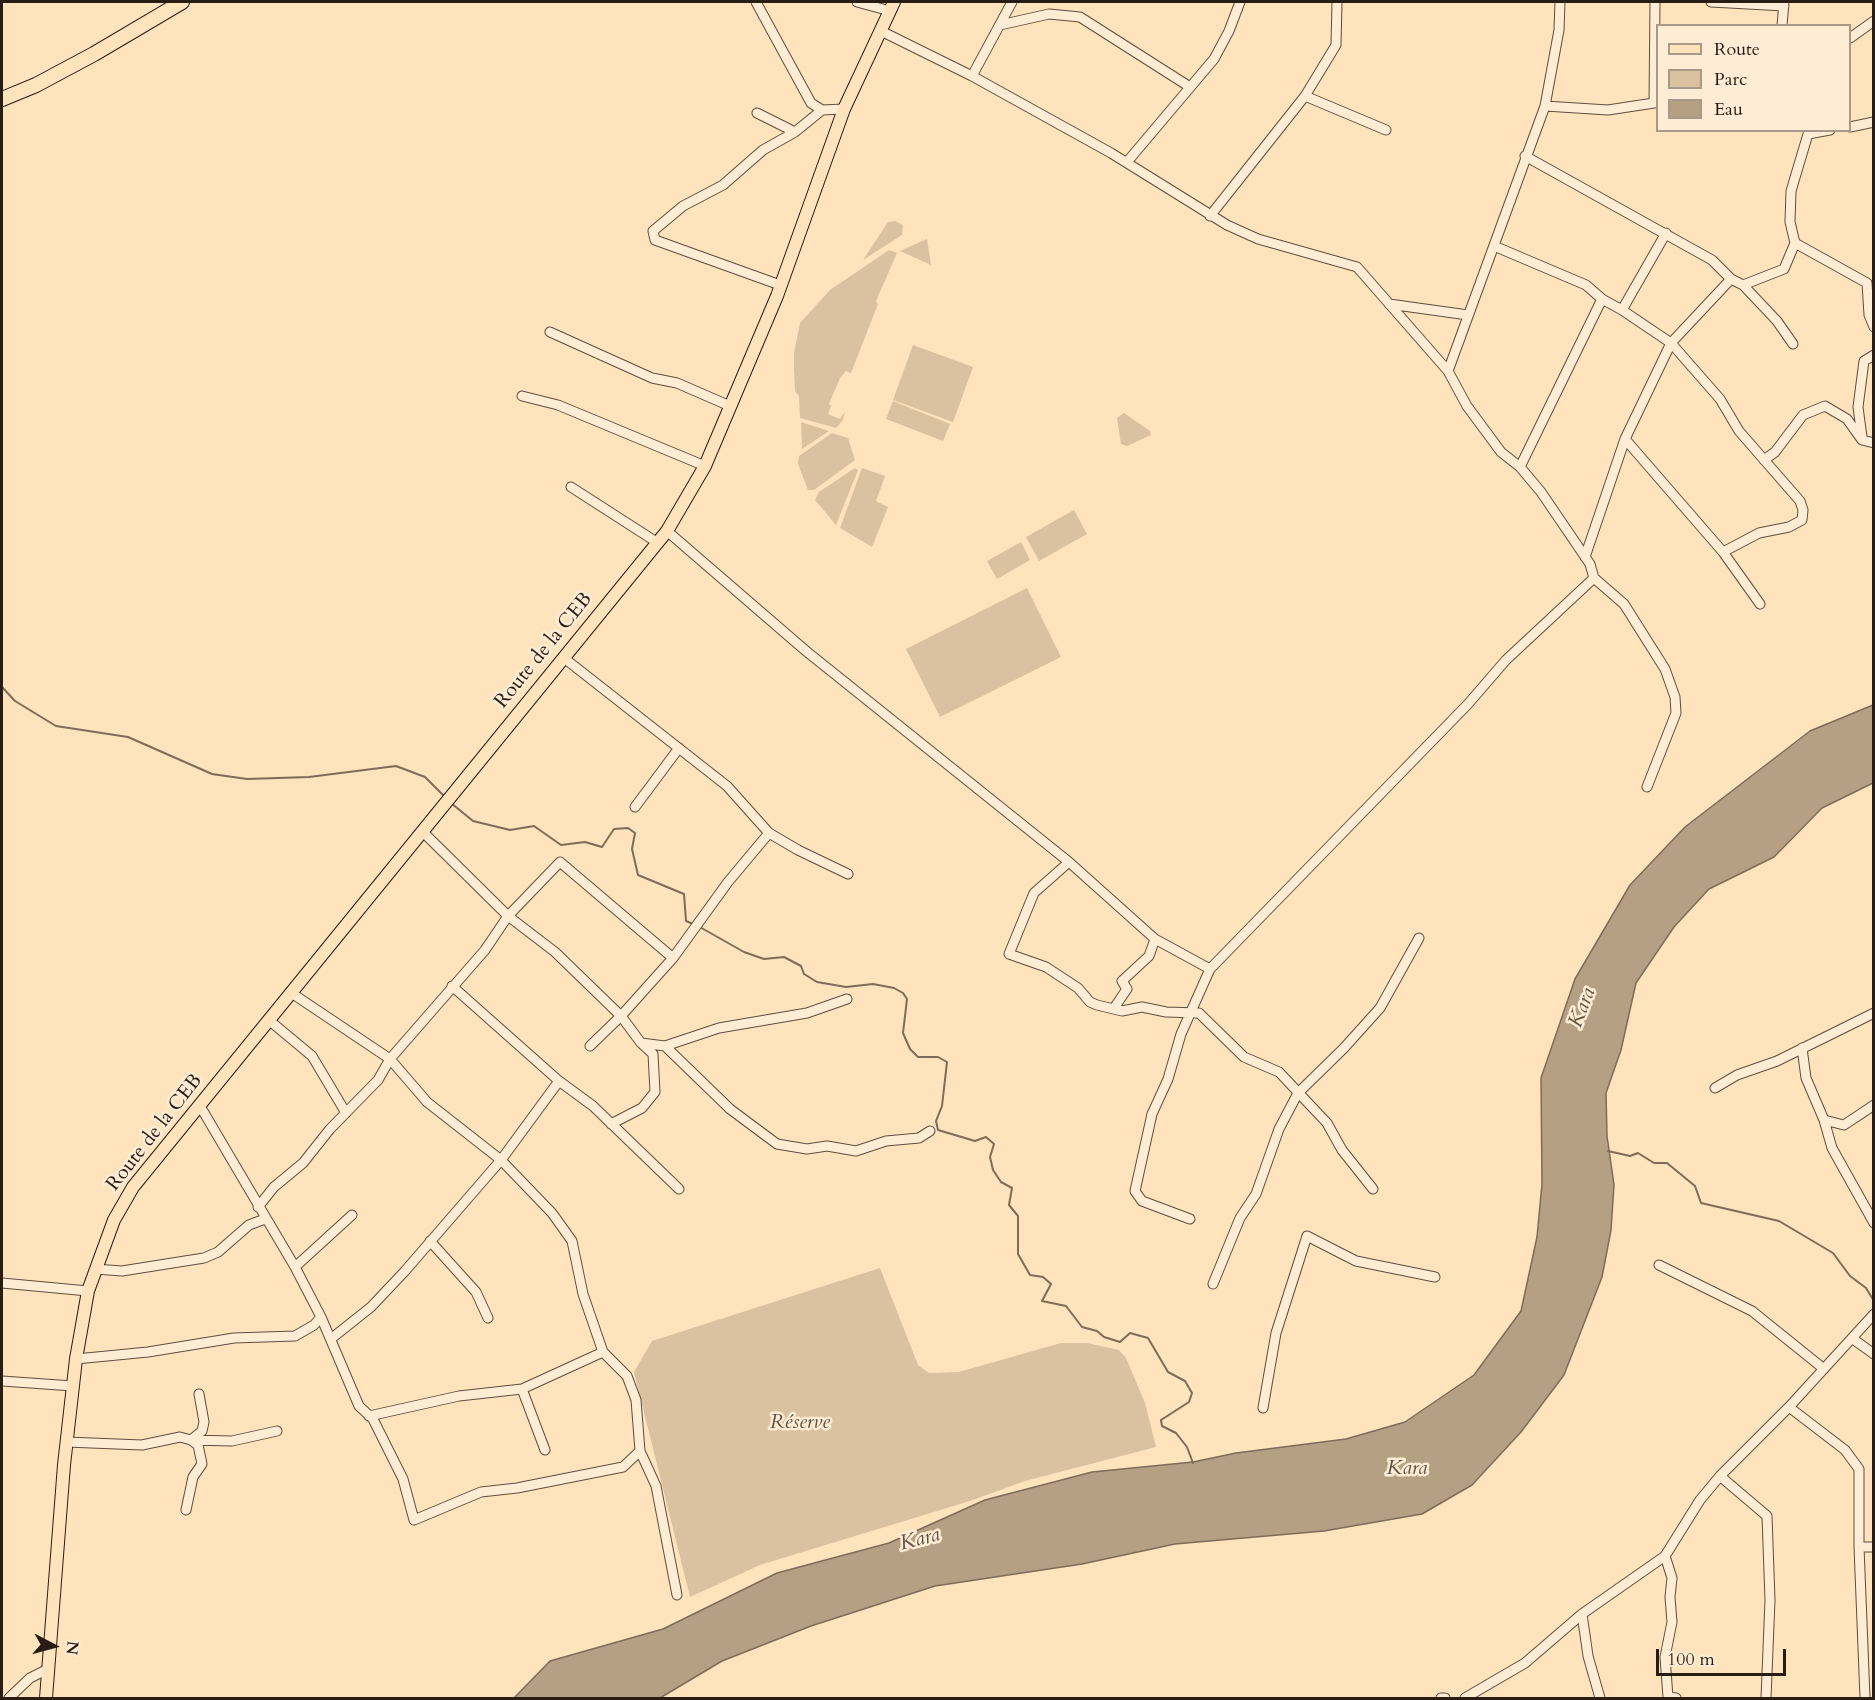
<!DOCTYPE html>
<meta charset="utf-8">
<style>
body{margin:0}
#map{position:relative;width:1875px;height:1700px;overflow:hidden;background:#fee3bd;font-family:Cardo,serif}
canvas{display:block}
.frame{position:absolute;inset:0;border:3px solid #281d15;pointer-events:none}
.legend{position:absolute;left:1656px;top:24px;width:195px;height:108px;box-sizing:border-box;background:#feedd4;border:2px solid #a89a88;margin:0;padding:8px 10px;list-style:none;font-size:18px;color:#281d15}
.legend li{display:flex;align-items:center;gap:12px;height:30px}
.legend b{width:30px;border:2px solid #a89a88}
.north{position:absolute;left:24px;top:1616px;width:60px;height:60px;-webkit-text-stroke:4px #feedd4;paint-order:stroke;rotate:96deg;font-size:16px;font-weight:700;line-height:24px;text-align:center;color:#281d15}
.north::after{content:'';display:block;margin:auto;width:21px;height:27px;background:#281d15;clip-path:polygon(50% 0,100% 100%,50% 72%,0 100%)}
.scale{position:absolute;left:1656px;top:1649px;width:130px;height:27px;box-sizing:border-box;border:3px solid #281d15;border-top:0;padding-left:8px;font-size:18px;line-height:21px;white-space:nowrap;color:#281d15;-webkit-text-stroke:4px #feedd4;paint-order:stroke}
</style>
<div id="map">
<canvas width="1875" height="1700"></canvas>
<div class="frame"></div>
<ul class="legend">
<li><b style="height:8px;background:#fee3bd"></b>Route</li>
<li><b style="height:16px;background:#dac1a0"></b>Parc</li>
<li><b style="height:16px;background:#b5a084"></b>Eau</li>
</ul>
<div class="north">N</div>
<div class="scale">100 m</div>
</div>
<script>
const g = document.querySelector('canvas').getContext('2d');
g.lineJoin = 'round';
function fill(path, color) { g.fillStyle = color; g.fill(path, 'evenodd'); }
const poly = rows => new Path2D(rows.map(r => 'M' + r).join(''));
function strokePath(path, color, width, dash) { g.strokeStyle = color; g.lineWidth = width; g.lineCap = dash ? 'butt' : 'round'; g.setLineDash(dash || []); g.stroke(path); }
function drawText(font, color, halo, rows, align = 'center') {
  g.font = font + ' Cardo,serif'; g.lineWidth = 5; g.setLineDash([]); g.textBaseline = 'middle'; g.strokeStyle = halo; g.fillStyle = color; for (const [text, x, y, turn = 0] of rows) {
    g.save(); g.translate(x, y); g.rotate((+turn || 0) * Math.PI / 180); g.textAlign = isNaN(turn) ? turn : align; if (halo) g.strokeText(text, 0, 0); g.fillText(text, 0, 0); g.restore();
  }
}
const green = poly([
 [895,221,903,225,902,235,863,260,888,222],
 [927,239,931,265,900,251],
 [889,250,897,253,876,301,878,304,851,373,846,371,840,378,829,404,831,406,828,414,840,419,845,411,843,420,836,428,800,418,799,396,795,391,794,369,794,353,800,323,830,290],
 [913,345,973,367,953,422,893,400],
 [893,401,950,424,943,441,886,419],
 [1124,413,1150,431,1151,435,1127,446,1121,444,1117,418],
 [801,422,829,431,802,449],
 [832,433,848,438,855,460,814,490,808,490,798,464,799,456],
 [855,468,858,470,836,525,815,500,819,492],
 [862,468,885,476,876,501,888,507,872,547,840,528],
 [1074,510,1087,534,1039,561,1026,537],
 [1021,542,1030,560,997,579,987,561],
 [1027,588,1061,657,940,717,906,649],
 [880,1268,918,1365,929,1373,959,1372,1061,1343,1087,1343,1119,1350,1126,1358,1145,1403,1156,1447,1025,1481,970,1501,760,1565,690,1597,634,1372,652,1341]
]);
const water = poly([
 [1873,705,1873,783,1822,808,1774,857,1709,889,1674,927,1636,983,1621,1050,1606,1093,1607,1136,1614,1185,1611,1230,1602,1277,1564,1375,1521,1432,1472,1485,1422,1514,1324,1531,1175,1544,1082,1564,935,1586,811,1626,722,1661,660,1698,514,1698,550,1661,663,1629,777,1573,889,1543,985,1500,1092,1472,1193,1462,1236,1453,1346,1439,1405,1422,1474,1375,1521,1311,1537,1237,1542,1184,1541,1078,1575,979,1630,885,1685,827,1810,731,1873,705]
]);
const stream = poly([
 [2,687,15,701,56,726,128,737,212,774,247,779,309,777,396,766,425,777,445,797],
 [451,803,473,821,510,830,534,826,561,845,585,842,602,847,614,829,628,828,635,833,632,849,638,875,684,894,686,921,693,924],
 [698,926,744,952,764,959,784,957,801,966,804,974,817,982,846,987,873,984,894,988,903,993,907,999,903,1033,910,1049,918,1057,938,1057,947,1062,942,1106,936,1121,938,1130,975,1141,986,1137,994,1144,990,1157,993,1170,1001,1182,1012,1188,1009,1205,1018,1216,1018,1254,1030,1275,1043,1277,1051,1284,1042,1301,1066,1306,1082,1327,1097,1331,1104,1337,1120,1342,1130,1333,1148,1338,1168,1372,1185,1381,1192,1393,1189,1402,1161,1420,1162,1426,1176,1433,1187,1447,1193,1463],
 [1608,1151,1630,1156,1638,1153,1654,1163,1667,1163,1695,1186,1701,1203,1779,1221,1833,1253,1850,1276,1866,1288,1874,1301],
 [282,1698,285,1698]
]);
const minor = poly([
 [756,2,811,103,822,110],
 [857,2,890,11],
 [1711,2,1784,6],
 [1000,25,1049,14,1080,17,1190,87],
 [1782,26,1784,2],
 [881,31,972,76,1111,153,1227,225,1258,239,1357,267,1448,371,1467,406,1501,452,1520,467,1541,492,1590,564,1594,578,1624,604,1665,669,1675,697,1676,713,1647,787],
 [1850,38,1874,21],
 [972,76,1012,2],
 [1305,96,1386,130],
 [1545,106,1608,110,1654,103,1655,2],
 [757,113,795,132,822,110,844,109],
 [1850,127,1874,122],
 [1525,156,1712,260,1731,279,1743,285,1777,321,1793,344],
 [1127,162,1214,59,1229,31,1240,2],
 [1210,216,1305,96,1336,45,1337,2],
 [1795,243,1867,283,1869,315,1874,327],
 [1494,246,1586,285,1602,299,1622,310,1671,343,1720,399,1739,431,1800,501,1803,510,1802,520,1789,527,1759,533,1723,552],
 [780,285,655,240,653,231,683,206,723,185,763,150,795,132],
 [1743,285,1784,269,1795,243,1790,222,1791,191,1808,134,1830,130],
 [1389,304,1468,315],
 [1622,310,1666,233],
 [550,332,652,378,677,383,730,406],
 [1448,371,1545,106,1559,30,1560,2],
 [522,396,558,405,705,466],
 [1862,437,1858,407,1864,361,1874,355],
 [1625,439,1723,552,1760,604],
 [1764,460,1775,452,1803,415,1825,406,1847,419,1862,440,1874,443],
 [1520,467,1602,299],
 [571,487,658,543],
 [667,531,806,651,1069,862,1155,939,1210,969,1468,704,1506,660,1594,578],
 [1585,557,1625,439,1671,343,1731,279],
 [564,658,727,786,769,833,798,850,848,874],
 [635,807,679,748],
 [423,832,508,916,555,952,621,1016,641,1043,665,1046,719,1028,807,1013,847,999],
 [1069,862,1034,893,1009,954,1046,967,1078,988,1090,1002,1097,1005,1122,1011,1142,1007,1166,1012,1199,1013,1244,1057,1279,1072,1327,1123,1342,1150,1373,1189],
 [452,986,559,1081,593,1106,679,1189],
 [293,994,390,1059,485,950,508,916,560,862,673,958],
 [1114,1008,1127,989,1122,981,1149,956,1155,939],
 [270,1021,312,1056,346,1113],
 [590,1046,621,1016,673,958,728,882,769,833],
 [665,1046,730,1109,777,1144,807,1149,827,1146,856,1151,886,1141,919,1138,930,1131],
 [1802,1048,1806,1078,1824,1120,1844,1125,1874,1105],
 [1715,1088,1737,1075,1777,1061,1874,1013],
 [200,1106,295,1267,321,1317,359,1406,373,1419,403,1479,414,1520,481,1492,517,1488,623,1467,640,1451],
 [1824,1120,1832,1148,1874,1223],
 [611,1124,642,1108,655,1092,653,1054,641,1043],
 [258,1207,274,1187,303,1163,330,1129,378,1080,390,1059,427,1102,501,1160,552,1213,572,1241,583,1294,603,1352,627,1376,636,1400,640,1451,656,1486,677,1595],
 [1190,1219,1142,1201,1135,1191,1152,1114,1168,1079,1181,1034,1210,969],
 [430,1241,476,1292,488,1318],
 [1659,1265,1752,1311,1824,1369],
 [295,1267,352,1215],
 [95,1269,122,1271,204,1258,218,1252,249,1225,265,1219],
 [2,1283,88,1291],
 [1213,1284,1240,1218,1256,1194,1279,1129,1298,1093,1344,1048,1380,1008,1419,938],
 [332,1338,371,1307,405,1271,501,1160,559,1081],
 [1853,1339,1874,1354],
 [76,1359,148,1352,234,1338,295,1336,314,1325,321,1317],
 [2,1381,73,1386],
 [522,1389,545,1450],
 [199,1394,204,1422,202,1431,191,1440,232,1441,277,1431],
 [1789,1407,1845,1450,1859,1469,1859,1547,1865,1698],
 [1263,1408,1276,1333,1307,1236,1356,1261,1435,1277],
 [369,1416,459,1396,522,1389,603,1352],
 [66,1442,142,1445,180,1437,191,1440,198,1445,202,1464,193,1477,186,1510],
 [1720,1476,1767,1516,1770,1600,1766,1698],
 [1859,1547,1874,1547],
 [1665,1556,1672,1578,1670,1597,1672,1622,1665,1657,1668,1697,1676,1698],
 [1582,1614,1588,1656,1600,1698],
 [9,1698,30,1678,48,1669],
 [1441,1698,1445,1698],
 [1465,1698,1525,1663,1582,1614,1665,1556,1700,1500,1720,1476,1789,1407,1874,1314]
]);
const major = poly([
 [46,1698,64,1465,76,1359,88,1291,114,1220,133,1187,667,531,705,466,777,296,844,109,894,2]
]);
const highway = poly([
 [2,99,36,85,94,54,182,2]
]);
const streetNames = [
 ["Route de la CEB",544,651,-51],
 ["Route de la CEB",155,1133,-52]
];
const parkNames = [
 ["Réserve",800,1423]
];
const waterNames = [
 ["Kara",1583,1008,-69],
 ["Kara",1407,1469],
 ["Kara",920,1540,-14]
];
fill(green, '#dac1a0');
fill(water, '#b5a084');
strokePath(water, '#7d6c58', 1.5);
strokePath(stream, '#7d6c58', 2);
strokePath(minor, '#5e4e3f', 11);
strokePath(major, '#281d15', 14);
strokePath(highway, '#281d15', 16);
strokePath(minor, '#feedd4', 9);
strokePath(major, '#fee3bd', 12);
strokePath(highway, '#fee3bd', 14);
drawText('20px', '#281d15', '#feedd4', streetNames);
drawText('italic 20px', '#5d4e3f', '#feedd4', parkNames);
drawText('italic 21px', '#605141', '#feedd4', waterNames);
</script>
